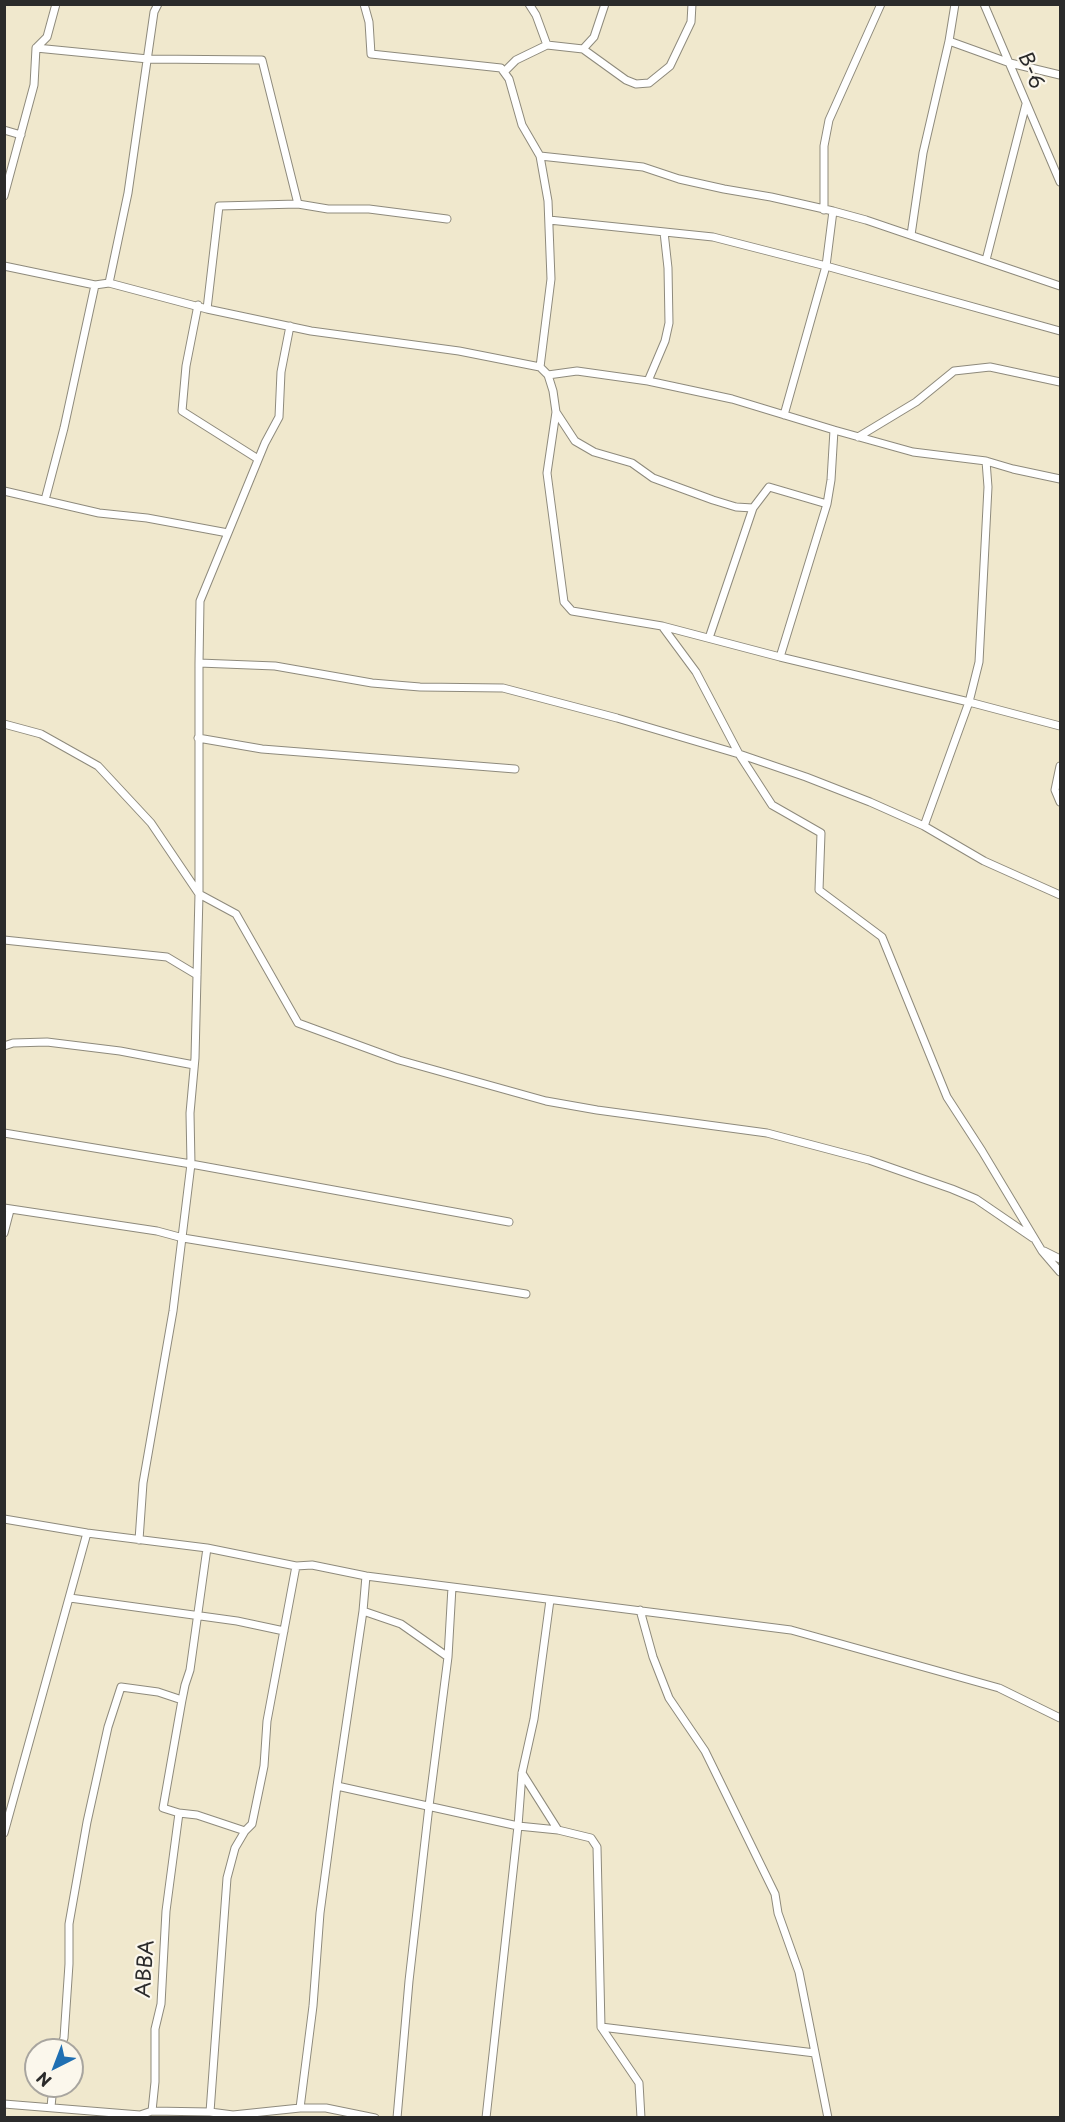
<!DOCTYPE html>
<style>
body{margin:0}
#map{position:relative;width:1065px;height:2122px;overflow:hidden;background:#f0e8cd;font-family:"Playpen Sans",sans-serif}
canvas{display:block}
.frame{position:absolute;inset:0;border:6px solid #2b2b2b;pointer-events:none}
.north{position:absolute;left:24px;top:2038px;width:60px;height:60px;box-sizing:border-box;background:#fbf7ec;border:2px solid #a8a59f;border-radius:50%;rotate:222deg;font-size:16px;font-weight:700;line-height:24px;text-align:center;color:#2b2b2b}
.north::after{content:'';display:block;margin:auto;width:21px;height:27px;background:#1f6fb2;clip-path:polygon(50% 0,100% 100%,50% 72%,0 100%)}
</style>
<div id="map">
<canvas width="1065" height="2122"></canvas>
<div class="frame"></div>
<div class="north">N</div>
</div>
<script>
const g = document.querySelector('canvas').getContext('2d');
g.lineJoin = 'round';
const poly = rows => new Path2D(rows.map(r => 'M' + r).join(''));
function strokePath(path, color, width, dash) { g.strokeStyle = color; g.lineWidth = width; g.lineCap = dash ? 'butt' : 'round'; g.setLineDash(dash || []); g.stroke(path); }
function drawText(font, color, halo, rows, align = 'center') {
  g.font = font + ' "Playpen Sans",sans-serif'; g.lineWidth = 4.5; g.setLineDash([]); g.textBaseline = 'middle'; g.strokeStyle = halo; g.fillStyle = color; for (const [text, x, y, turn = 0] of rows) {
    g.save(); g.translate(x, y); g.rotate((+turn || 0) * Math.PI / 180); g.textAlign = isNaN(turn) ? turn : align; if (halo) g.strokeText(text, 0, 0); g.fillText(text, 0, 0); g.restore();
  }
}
const street = poly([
 [364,4,369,22,371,54,501,68,509,79,522,125,540,156,548,201,551,279,540,367],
 [529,4,536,15,547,45],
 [984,4,1060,182],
 [949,41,1010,63,1060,75],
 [36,48,148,59,262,60,298,204],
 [583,49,594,37,605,4],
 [504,72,516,60,547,45,583,49,626,80,636,84,649,83,670,66,691,22,692,4],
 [4,130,21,135],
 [540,156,643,167,679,179,724,189,771,197,833,211,866,220,1060,286],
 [4,196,34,85,36,48,47,37,56,4],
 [824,210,824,146,829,120,881,4],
 [549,220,713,237,826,266,1060,331],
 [911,235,923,153,949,41,955,4],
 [986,260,1026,104],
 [4,266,95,285,109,283,207,309,311,331,459,351,540,367,548,375,553,391,556,412,547,473,564,602,572,611,662,626,696,672,739,754,772,805,821,833,819,890,882,937,947,1097,982,1151,1042,1251,1060,1272],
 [109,283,128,193,154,12,158,4],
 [198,305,186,366,182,411,258,459],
 [207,309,219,206,298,204,328,209,369,209,447,219],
 [548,375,577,371,648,381,732,399,834,430,831,480,827,504,780,657],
 [648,381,665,341,669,323,668,268,664,232],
 [556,412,575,441,594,452,632,463,653,478,713,500,736,507,753,508,769,487,827,504],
 [784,415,826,266,833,211],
 [834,430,913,452,986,461,1013,469,1060,479],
 [858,437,916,402,954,371,990,367,1060,382],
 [4,491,99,513,147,518,228,533,200,601,199,663,275,666,372,683,420,687,503,688,617,718,739,754,806,777,870,802,924,826,984,861,1060,895],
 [45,500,64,428,95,285],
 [228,533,265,443,279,417,281,372,290,326],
 [662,626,780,657,969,702,1060,726],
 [709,638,753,508],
 [4,724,41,734,98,766,151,823,199,894,236,914,298,1023,399,1060,546,1101,597,1110,767,1133,869,1160,952,1189,976,1199,1033,1238],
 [198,738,262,749,515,769],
 [1060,766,1055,790,1060,802],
 [924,826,969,702,979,662,988,487,986,461],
 [4,940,167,957,197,975],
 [4,1046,13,1043,47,1042,120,1051,194,1065],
 [4,1133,191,1164,509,1222],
 [4,1208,157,1231,183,1238,526,1294],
 [4,1233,10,1210],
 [1044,1251,1060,1259],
 [4,1519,87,1533,207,1548,296,1566,312,1565,366,1576,791,1630,999,1688,1060,1718],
 [139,1540,143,1483,173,1311,191,1164,190,1113,195,1058,199,894,199,663],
 [70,1598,237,1621,284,1631],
 [550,1600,534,1719,522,1773,518,1826,558,1830,591,1838,597,1847,601,2027,639,2083,641,2118],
 [640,1610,653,1657,669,1698,705,1751,775,1894,778,1913,799,1972,828,2118],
 [363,1611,401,1624,448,1657,429,1806,409,1981,397,2118],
 [448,1657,452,1587],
 [182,1700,163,1808,179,1813,197,1815,245,1831],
 [522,1773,558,1830],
 [337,1786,518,1826,486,2118],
 [4,1833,87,1533],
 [601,2027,815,2053],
 [59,2050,64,2038,69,1964,69,1924,87,1822,108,1727,121,1687,158,1692,182,1700,185,1685,190,1670,207,1548],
 [4,2104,140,2115,152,2111,210,2112,233,2115,300,2108,326,2108,375,2118],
 [51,2107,53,2086],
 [300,2108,313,2006,320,1913,337,1786,363,1611,366,1576],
 [152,2111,155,2082,155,2029,161,2004,166,1911,179,1813],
 [210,2112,227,1878,235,1848,245,1831,252,1824,264,1766,267,1721,296,1566]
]);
const streetNames = [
 ["B-6",1030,71,68],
 ["ABBA",146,1969,-86]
];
strokePath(street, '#8e8a7c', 9);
strokePath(street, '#fff', 7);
drawText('20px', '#2b2b2b', '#fbf7ec', streetNames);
</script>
